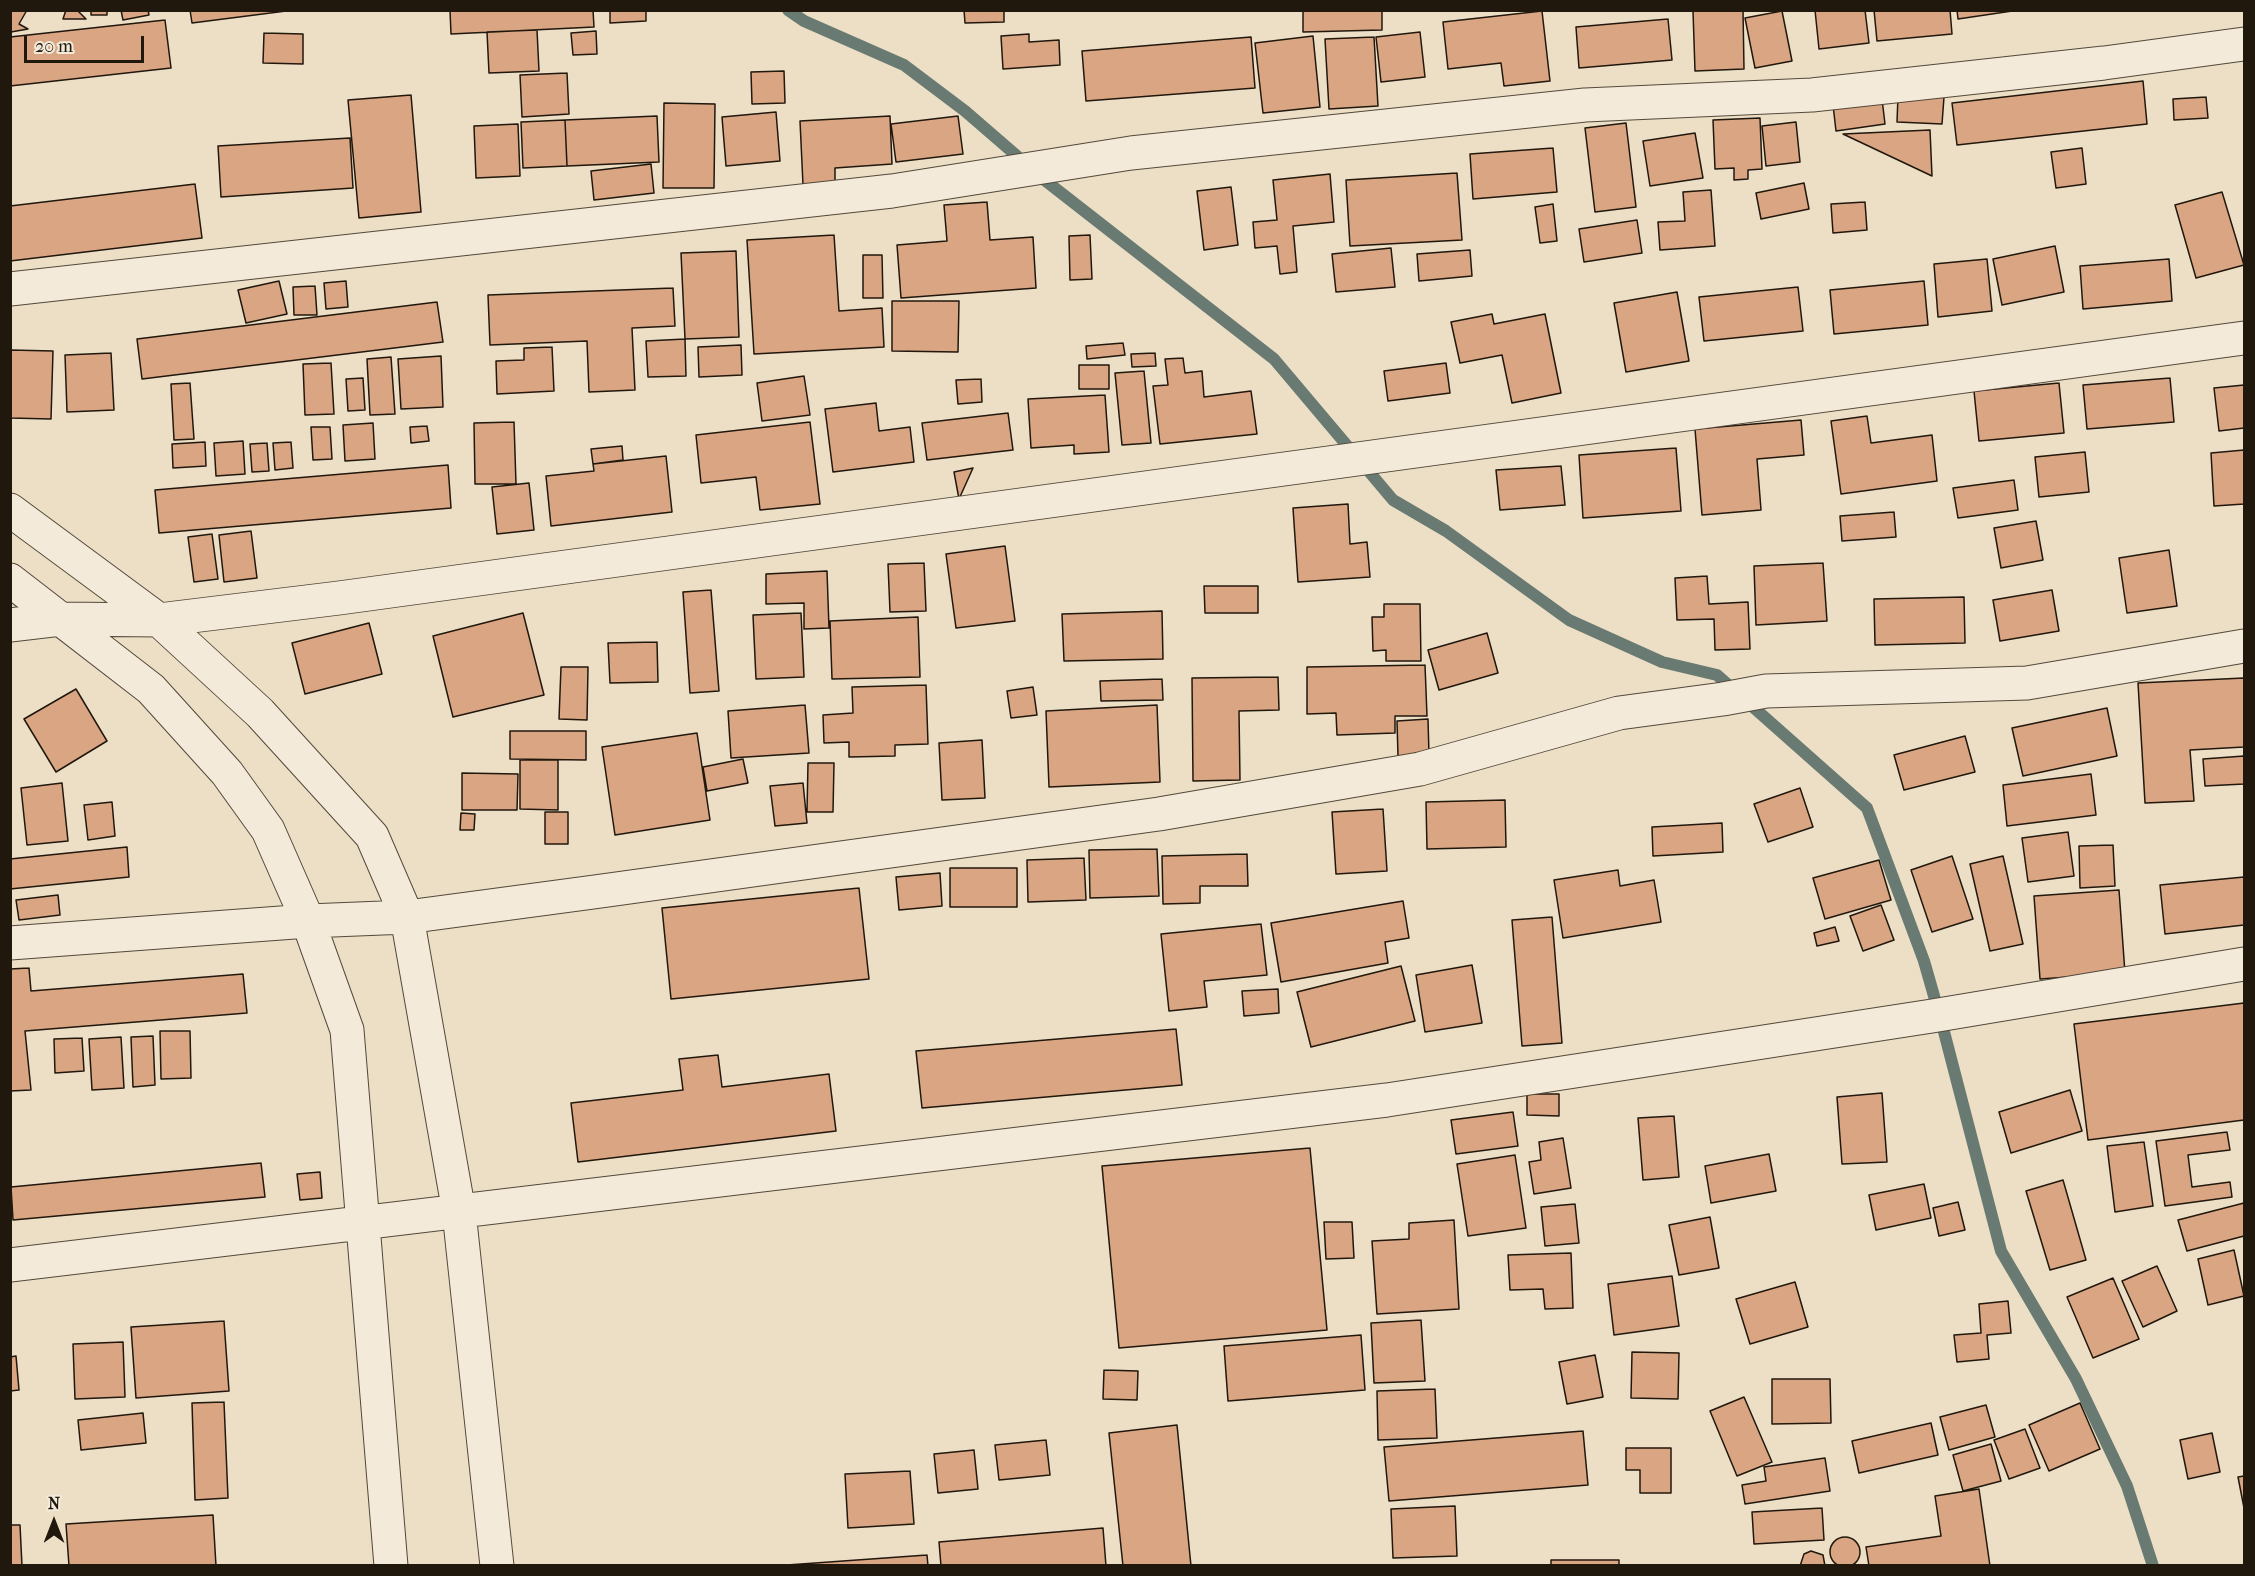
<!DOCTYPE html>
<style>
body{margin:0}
#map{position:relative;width:2255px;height:1576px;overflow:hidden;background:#ecdfc5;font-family:"IM FELL French Canon",serif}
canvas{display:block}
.frame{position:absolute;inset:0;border:12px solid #20170d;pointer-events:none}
.north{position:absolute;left:24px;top:1492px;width:60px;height:60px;-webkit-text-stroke:4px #f3ead9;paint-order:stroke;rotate:0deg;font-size:16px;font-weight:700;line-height:24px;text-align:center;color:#20170d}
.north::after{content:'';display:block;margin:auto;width:21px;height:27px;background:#20170d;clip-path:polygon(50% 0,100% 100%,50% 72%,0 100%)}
.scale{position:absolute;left:24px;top:36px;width:120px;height:27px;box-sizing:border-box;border:3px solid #20170d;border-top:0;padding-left:8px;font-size:18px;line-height:21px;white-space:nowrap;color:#20170d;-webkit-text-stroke:4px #f3ead9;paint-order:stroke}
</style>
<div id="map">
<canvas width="2255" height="1576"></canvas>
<div class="frame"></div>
<div class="north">N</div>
<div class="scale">20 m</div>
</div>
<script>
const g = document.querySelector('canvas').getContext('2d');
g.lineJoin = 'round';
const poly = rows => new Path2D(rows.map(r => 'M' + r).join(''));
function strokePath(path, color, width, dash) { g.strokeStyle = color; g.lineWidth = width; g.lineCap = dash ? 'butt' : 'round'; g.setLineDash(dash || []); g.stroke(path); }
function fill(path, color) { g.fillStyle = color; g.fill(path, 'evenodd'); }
const stream = poly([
 [788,10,804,21,904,65,965,111,1017,156],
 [1042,178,1274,359,1393,500,1446,531,1569,620,1662,662,1717,675,1867,808,1924,961,1942,1024,2001,1251,2076,1379,2127,1486,2153,1566]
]);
const building = poly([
 [27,10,19,24,28,29,11,32,10,11,27,10],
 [66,10,77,10,86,19,63,19,66,10],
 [91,10,107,10,107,15,91,15,91,10],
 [121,10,148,10,149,15,123,20,121,10],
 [190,10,294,10,192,23,190,10],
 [450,10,593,10,594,27,451,34,450,10],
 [610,10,646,10,646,21,610,23,610,10],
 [964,10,1004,10,1004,22,965,23,964,10],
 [1303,10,1382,10,1382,30,1303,32,1303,10],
 [1743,10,1744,69,1695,71,1693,11,1743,10],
 [1815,10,1865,10,1869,43,1819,49,1815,10],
 [1874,10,1950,10,1952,34,1877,41,1874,10],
 [1957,10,2019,10,1958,19,1957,10],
 [1542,11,1550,81,1504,86,1501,63,1448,69,1443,22,1542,11],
 [1782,11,1792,61,1755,68,1745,18,1782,11],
 [1668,19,1672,60,1579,68,1576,27,1668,19],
 [165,20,171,68,10,86,10,37,165,20],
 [537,30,539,71,489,73,487,32,537,30],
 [596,31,597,54,573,55,571,33,596,31],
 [1420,32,1425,77,1381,82,1376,37,1420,32],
 [264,33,303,34,303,64,263,63,264,33],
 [1029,34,1029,42,1059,40,1060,65,1003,69,1001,36,1029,34],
 [1313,36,1320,107,1263,113,1255,43,1313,36],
 [1251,37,1255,88,1086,101,1082,51,1251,37],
 [1374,37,1378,106,1329,109,1325,39,1374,37],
 [784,71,785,103,752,104,751,72,784,71],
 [567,73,569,114,522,117,520,75,567,73],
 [2143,81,2147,124,1957,145,1952,103,2143,81],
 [411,95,421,212,359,218,348,100,411,95],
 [1898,96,1944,97,1942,124,1897,122,1898,96],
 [2206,97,2208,118,2174,120,2173,99,2206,97],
 [1882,99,1885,124,1836,131,1833,105,1882,99],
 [664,103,715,104,714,188,663,188,664,103],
 [776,112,780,161,726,166,722,117,776,112],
 [657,116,659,162,567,166,565,120,657,116],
 [890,116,892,164,835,168,835,184,803,185,800,121,890,116],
 [958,116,963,154,896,162,891,124,958,116],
 [1760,118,1762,169,1748,170,1748,179,1734,180,1734,168,1715,169,1713,120,1760,118],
 [565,120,567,166,523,168,521,122,565,120],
 [1796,122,1800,162,1766,166,1762,126,1796,122],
 [1626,123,1636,207,1595,212,1585,128,1626,123],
 [518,124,520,176,476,178,474,126,518,124],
 [1930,130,1932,176,1843,134,1930,130],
 [1695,133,1703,178,1650,186,1643,141,1695,133],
 [350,138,353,188,221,197,218,146,350,138],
 [1553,148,1557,192,1473,199,1470,154,1553,148],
 [2082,148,2086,184,2056,188,2051,152,2082,148],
 [651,164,654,193,594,200,591,171,651,164],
 [1457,173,1462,240,1350,246,1346,180,1457,173],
 [1330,174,1334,222,1293,226,1297,272,1280,274,1277,246,1255,248,1253,222,1277,220,1273,180,1330,174],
 [1804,183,1809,209,1761,219,1756,193,1804,183],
 [195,184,202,238,10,261,10,206,195,184],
 [1231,187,1238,245,1204,250,1197,191,1231,187],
 [1711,190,1715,246,1660,250,1658,222,1685,221,1683,192,1711,190],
 [2222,192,2244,265,2196,278,2175,205,2222,192],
 [987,202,990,240,1033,237,1036,288,901,298,897,245,947,241,944,205,987,202],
 [1865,202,1867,230,1833,233,1831,204,1865,202],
 [1553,204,1557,241,1540,243,1535,207,1553,204],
 [1637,220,1642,253,1584,262,1579,229,1637,220],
 [834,235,839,311,882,308,884,347,754,354,747,240,834,235],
 [1090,235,1092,279,1070,280,1069,236,1090,235],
 [2055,246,2064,292,2002,305,1993,259,2055,246],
 [1391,248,1395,287,1336,292,1332,254,1391,248],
 [1470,250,1472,276,1419,281,1417,254,1470,250],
 [736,251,739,337,685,339,681,253,736,251],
 [863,255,882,255,883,298,863,298,863,255],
 [1987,259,1992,311,1938,317,1934,264,1987,259],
 [2169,259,2172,301,2083,309,2080,266,2169,259],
 [279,281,287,314,246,323,238,290,279,281],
 [346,281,348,307,326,309,324,283,346,281],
 [1924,281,1928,325,1834,334,1830,290,1924,281],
 [315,286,317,315,294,315,293,287,315,286],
 [1798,287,1803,331,1704,341,1699,297,1798,287],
 [673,288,675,326,632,328,635,390,589,392,587,341,490,345,488,295,673,288],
 [1677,292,1689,361,1626,372,1614,303,1677,292],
 [892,301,959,301,958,352,892,351,892,301],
 [437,302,443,342,142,379,137,339,437,302],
 [1492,314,1494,324,1545,314,1561,393,1512,403,1502,355,1460,363,1451,322,1492,314],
 [685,339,686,376,648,377,646,341,685,339],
 [1123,343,1125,355,1087,359,1086,346,1123,343],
 [741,345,742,375,699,377,698,347,741,345],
 [552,347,554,391,497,394,496,361,524,360,524,348,552,347],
 [10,350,53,351,51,419,10,418,10,350],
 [111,353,114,410,67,412,65,355,111,353],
 [1155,353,1156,366,1132,367,1131,354,1155,353],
 [441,356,443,407,401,409,398,359,441,356],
 [391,357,395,414,370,415,367,359,391,357],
 [1183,358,1185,373,1202,371,1204,397,1251,391,1257,434,1160,444,1153,386,1168,385,1165,359,1183,358],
 [331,363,334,414,305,415,303,364,331,363],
 [1446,363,1450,393,1388,401,1384,371,1446,363],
 [1079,365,1109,365,1109,389,1079,389,1079,365],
 [1144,371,1151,443,1122,445,1115,373,1144,371],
 [804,376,810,415,762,421,757,383,804,376],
 [363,378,365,410,348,411,346,379,363,378],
 [2170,378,2174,422,2087,429,2083,385,2170,378],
 [981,379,982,402,958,404,956,380,981,379],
 [190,383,194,439,174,440,171,384,190,383],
 [2059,383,2064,433,1979,441,1974,391,2059,383],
 [2244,385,2244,428,2219,431,2214,388,2244,385],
 [1105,395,1109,452,1074,454,1074,445,1031,448,1028,399,1105,395],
 [876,403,879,431,910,427,914,462,833,472,825,409,876,403],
 [1008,413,1013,450,927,460,922,423,1008,413],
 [1867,416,1871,443,1932,435,1937,481,1841,494,1831,421,1867,416],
 [1801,420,1804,455,1757,459,1761,510,1702,515,1695,429,1801,420],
 [514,422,516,484,475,484,474,423,514,422],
 [810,422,820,504,760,510,756,477,701,483,696,435,810,422],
 [373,423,375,459,345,461,343,425,373,423],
 [427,426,429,441,411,443,410,427,427,426],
 [311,427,330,427,332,459,313,460,311,427],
 [243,441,245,474,216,476,214,443,243,441],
 [205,442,206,466,173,468,172,444,205,442],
 [291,442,293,468,275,470,273,443,291,442],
 [267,443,269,471,252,472,250,444,267,443],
 [622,446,623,460,593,464,591,449,622,446],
 [1676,448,1681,511,1583,518,1579,455,1676,448],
 [2244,450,2244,504,2214,506,2211,453,2244,450],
 [2085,452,2089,492,2039,497,2035,457,2085,452],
 [666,456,672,512,551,526,546,476,594,471,593,464,666,456],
 [448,465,451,508,159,533,155,490,448,465],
 [1561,466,1565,505,1500,510,1496,470,1561,466],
 [973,468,959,499,954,472,973,468],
 [2014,480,2018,510,1958,518,1953,488,2014,480],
 [529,483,534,530,497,534,492,487,529,483],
 [1348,504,1350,544,1367,542,1370,577,1298,582,1293,508,1348,504],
 [1894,512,1896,537,1842,541,1840,516,1894,512],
 [2036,521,2043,560,2001,568,1994,528,2036,521],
 [251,531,257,578,224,582,219,535,251,531],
 [212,534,218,579,194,582,188,537,212,534],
 [1005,546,1015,621,956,628,946,554,1005,546],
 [2169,550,2177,606,2127,613,2119,558,2169,550],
 [924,563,926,611,890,612,888,564,924,563],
 [1823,563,1827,621,1756,625,1754,566,1823,563],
 [827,571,829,628,804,629,804,603,766,604,766,574,827,571],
 [1707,576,1709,604,1748,602,1750,649,1715,650,1714,619,1677,620,1675,578,1707,576],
 [1204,586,1258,586,1258,613,1205,613,1204,586],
 [711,590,719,691,690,693,683,592,711,590],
 [2052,590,2059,631,2000,641,1993,600,2052,590],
 [1964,597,1965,643,1875,645,1874,599,1964,597],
 [1384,604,1420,604,1421,661,1386,661,1386,650,1373,651,1372,617,1384,617,1384,604],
 [1162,611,1163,659,1064,661,1062,614,1162,611],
 [523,613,544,695,453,717,433,636,523,613],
 [801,613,804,677,756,679,753,615,801,613],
 [918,617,920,677,832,679,830,621,918,617],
 [369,623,382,674,305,694,292,643,369,623],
 [1487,633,1498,673,1439,690,1428,650,1487,633],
 [657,642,658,682,610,683,608,643,657,642],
 [1425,665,1427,716,1395,716,1395,733,1337,735,1336,713,1307,714,1307,667,1425,665],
 [561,667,588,667,587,720,559,719,561,667],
 [1278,677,1279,710,1239,711,1240,780,1193,781,1192,678,1278,677],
 [2244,678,2244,747,2190,750,2194,801,2145,803,2138,683,2244,678],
 [1162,679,1163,700,1101,701,1100,681,1162,679],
 [926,685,928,744,895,745,895,756,849,757,849,742,824,743,823,715,853,713,852,687,926,685],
 [1033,687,1037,715,1011,718,1007,691,1033,687],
 [76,689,107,741,56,772,24,719,76,689],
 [805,705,809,753,731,758,728,711,805,705],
 [1157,705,1160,782,1049,787,1046,711,1157,705],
 [2107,708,2117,756,2023,776,2012,728,2107,708],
 [1428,719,1429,755,1398,756,1397,721,1428,719],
 [510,731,586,731,586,760,510,759,510,731],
 [697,733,710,820,615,835,602,747,697,733],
 [1965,736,1975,772,1904,790,1894,755,1965,736],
 [982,740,985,798,942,800,939,743,982,740],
 [2244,756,2244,784,2205,786,2203,759,2244,756],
 [743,759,748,783,707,791,703,767,743,759],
 [520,760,558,760,558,810,520,809,520,760],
 [808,763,834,763,833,812,807,812,808,763],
 [462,773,518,774,517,810,462,810,462,773],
 [2091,774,2096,815,2007,826,2003,785,2091,774],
 [62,783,68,841,27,845,21,788,62,783],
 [803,783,807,823,775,826,770,786,803,783],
 [1800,788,1813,827,1768,842,1754,804,1800,788],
 [1505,800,1506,847,1427,849,1426,802,1505,800],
 [112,802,115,836,88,840,84,805,112,802],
 [1383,809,1387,871,1336,874,1332,812,1383,809],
 [545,812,568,812,568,844,545,844,545,812],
 [461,813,475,814,474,830,460,830,461,813],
 [1722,823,1723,852,1653,856,1652,827,1722,823],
 [2068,832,2074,876,2028,882,2022,838,2068,832],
 [2113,845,2115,886,2080,888,2079,846,2113,845],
 [127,847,129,877,10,889,10,859,127,847],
 [1157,849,1159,896,1090,898,1089,850,1157,849],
 [1247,854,1248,886,1200,886,1200,903,1163,904,1162,856,1247,854],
 [1952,856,1973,919,1932,932,1911,870,1952,856],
 [2003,856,2023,944,1990,951,1970,864,2003,856],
 [1084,858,1086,900,1028,902,1027,860,1084,858],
 [1879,860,1891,900,1825,919,1813,878,1879,860],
 [950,868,1017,868,1017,907,950,907,950,868],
 [1618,870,1620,886,1654,880,1661,922,1563,938,1554,880,1618,870],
 [940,873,942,906,899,910,896,877,940,873],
 [2244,877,2244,925,2165,934,2160,885,2244,877],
 [859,888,869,979,671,999,662,908,859,888],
 [2119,890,2125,973,2040,979,2034,896,2119,890],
 [58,895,60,915,19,920,16,900,58,895],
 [1403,901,1409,938,1385,942,1388,963,1281,982,1271,923,1403,901],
 [1881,905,1894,940,1863,951,1850,916,1881,905],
 [1552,917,1562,1043,1522,1046,1512,920,1552,917],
 [1261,924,1267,975,1204,981,1207,1007,1169,1011,1161,934,1261,924],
 [1835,927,1839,941,1817,946,1814,933,1835,927],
 [1472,965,1482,1023,1425,1032,1416,975,1472,965],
 [1401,966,1415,1021,1311,1047,1297,992,1401,966],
 [29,968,31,991,243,974,247,1013,25,1031,31,1090,10,1091,10,969,29,968],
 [1278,989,1279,1013,1244,1016,1242,991,1278,989],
 [2244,1003,2244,1120,2088,1140,2074,1024,2244,1003],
 [1176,1029,1182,1085,922,1108,916,1051,1176,1029],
 [160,1031,190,1031,191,1078,161,1079,160,1031],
 [153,1036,155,1085,133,1087,131,1037,153,1036],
 [121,1037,124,1088,92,1090,89,1039,121,1037],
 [82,1038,84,1071,55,1073,54,1039,82,1038],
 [718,1055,722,1087,829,1074,836,1131,578,1162,571,1103,683,1090,679,1059,718,1055],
 [2070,1090,2082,1131,2011,1153,1999,1112,2070,1090],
 [1882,1093,1887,1162,1842,1164,1837,1097,1882,1093],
 [1527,1094,1559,1094,1559,1116,1527,1115,1527,1094],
 [1513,1112,1518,1146,1456,1154,1451,1120,1513,1112],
 [1674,1116,1679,1177,1643,1180,1638,1118,1674,1116],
 [2227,1132,2230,1150,2188,1155,2192,1187,2230,1182,2232,1197,2165,1206,2156,1141,2227,1132],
 [1563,1138,1571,1188,1534,1194,1529,1162,1541,1160,1539,1142,1563,1138],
 [2144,1142,2153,1206,2115,1212,2107,1146,2144,1142],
 [1310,1148,1327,1330,1119,1348,1102,1166,1310,1148],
 [1769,1154,1776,1191,1711,1203,1705,1166,1769,1154],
 [1515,1155,1526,1228,1468,1236,1457,1164,1515,1155],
 [261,1163,265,1197,13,1220,11,1187,261,1163],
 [320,1172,322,1198,300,1200,297,1174,320,1172],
 [2063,1180,2086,1260,2050,1270,2026,1191,2063,1180],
 [1924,1184,1931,1218,1876,1230,1869,1195,1924,1184],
 [1958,1202,1965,1230,1939,1236,1933,1208,1958,1202],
 [2244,1203,2244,1236,2187,1251,2178,1220,2244,1203],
 [1575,1204,1579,1243,1545,1246,1541,1207,1575,1204],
 [1710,1217,1719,1268,1679,1275,1669,1225,1710,1217],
 [1454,1220,1459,1309,1377,1314,1372,1241,1409,1239,1409,1223,1454,1220],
 [1324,1222,1352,1222,1354,1258,1326,1259,1324,1222],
 [2234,1250,2244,1296,2208,1305,2198,1259,2234,1250],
 [1571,1253,1573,1308,1545,1309,1543,1289,1510,1290,1508,1255,1571,1253],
 [2157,1266,2177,1311,2143,1327,2122,1281,2157,1266],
 [1672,1276,1679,1326,1614,1335,1608,1284,1672,1276],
 [2113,1278,2139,1339,2093,1358,2067,1297,2113,1278],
 [1795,1282,1808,1327,1750,1344,1736,1299,1795,1282],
 [2008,1301,2011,1333,1987,1335,1989,1359,1957,1362,1954,1335,1981,1333,1979,1304,2008,1301],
 [1421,1320,1425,1381,1374,1383,1371,1323,1421,1320],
 [224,1321,229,1391,136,1398,131,1327,224,1321],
 [1361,1335,1365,1390,1228,1401,1224,1346,1361,1335],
 [123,1342,125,1397,75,1399,73,1344,123,1342],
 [1632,1352,1679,1353,1678,1399,1631,1398,1632,1352],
 [1595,1355,1603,1397,1567,1404,1559,1362,1595,1355],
 [16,1356,19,1390,10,1391,10,1357,16,1356],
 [1104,1370,1138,1371,1137,1400,1103,1399,1104,1370],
 [1772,1379,1830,1379,1831,1423,1772,1424,1772,1379],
 [1435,1389,1437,1438,1378,1440,1377,1391,1435,1389],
 [1744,1397,1772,1462,1737,1476,1710,1411,1744,1397],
 [224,1402,228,1498,195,1500,192,1403,224,1402],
 [2080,1403,2100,1449,2049,1471,2029,1425,2080,1403],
 [1986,1405,1995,1437,1949,1450,1940,1417,1986,1405],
 [143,1413,146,1443,81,1450,78,1420,143,1413],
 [1931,1423,1938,1455,1859,1473,1852,1441,1931,1423],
 [1177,1425,1191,1566,1123,1566,1109,1433,1177,1425],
 [2025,1429,2040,1468,2009,1479,1994,1440,2025,1429],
 [1583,1431,1588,1485,1389,1501,1384,1447,1583,1431],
 [2212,1433,2220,1472,2188,1479,2180,1440,2212,1433],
 [1046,1440,1050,1475,999,1480,995,1445,1046,1440],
 [1991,1444,2001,1481,1963,1491,1953,1455,1991,1444],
 [1626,1448,1671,1448,1671,1493,1640,1493,1640,1470,1626,1470,1626,1448],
 [974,1450,978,1489,938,1493,934,1454,974,1450],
 [1825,1458,1830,1491,1745,1504,1742,1485,1766,1481,1764,1467,1825,1458],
 [910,1471,914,1524,848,1528,845,1474,910,1471],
 [2244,1476,2244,1508,2238,1477,2244,1476],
 [1979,1489,1990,1566,1869,1566,1866,1547,1941,1536,1935,1496,1979,1489],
 [1455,1506,1457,1556,1393,1558,1391,1509,1455,1506],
 [1822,1508,1824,1540,1754,1544,1752,1512,1822,1508],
 [213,1515,216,1566,69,1566,66,1524,213,1515],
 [10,1525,20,1525,22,1566,10,1566,10,1525],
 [1103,1528,1106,1566,941,1566,939,1542,1103,1528],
 '1830 1552a15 15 0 1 1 30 0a15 15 0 1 1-30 0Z',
 [1811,1551,1823,1555,1825,1566,1800,1566,1804,1554,1811,1551],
 [927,1555,928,1566,773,1566,927,1555],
 [1551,1560,1619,1560,1619,1566,1551,1566,1551,1560]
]);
const minor = poly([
 [10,289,892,191,1131,153,1585,105,1812,95,2104,63,2244,44],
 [10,510,159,620,260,713,372,836,407,917,459,1212,497,1566],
 [10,580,151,689,227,773,268,830,308,921,347,1030,391,1566],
 [10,625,61,619,159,620,339,598,2244,338],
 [10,943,308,921,407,917,594,892,1159,814,1420,769,1619,713,1723,699,1766,691,2027,683,2244,646],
 [10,1265,1387,1100,1932,1016,2244,964]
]);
strokePath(stream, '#697a72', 12);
fill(building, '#daa583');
strokePath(building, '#20170d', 1.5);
strokePath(minor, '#53493b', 35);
strokePath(minor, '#f3ead9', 33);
</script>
